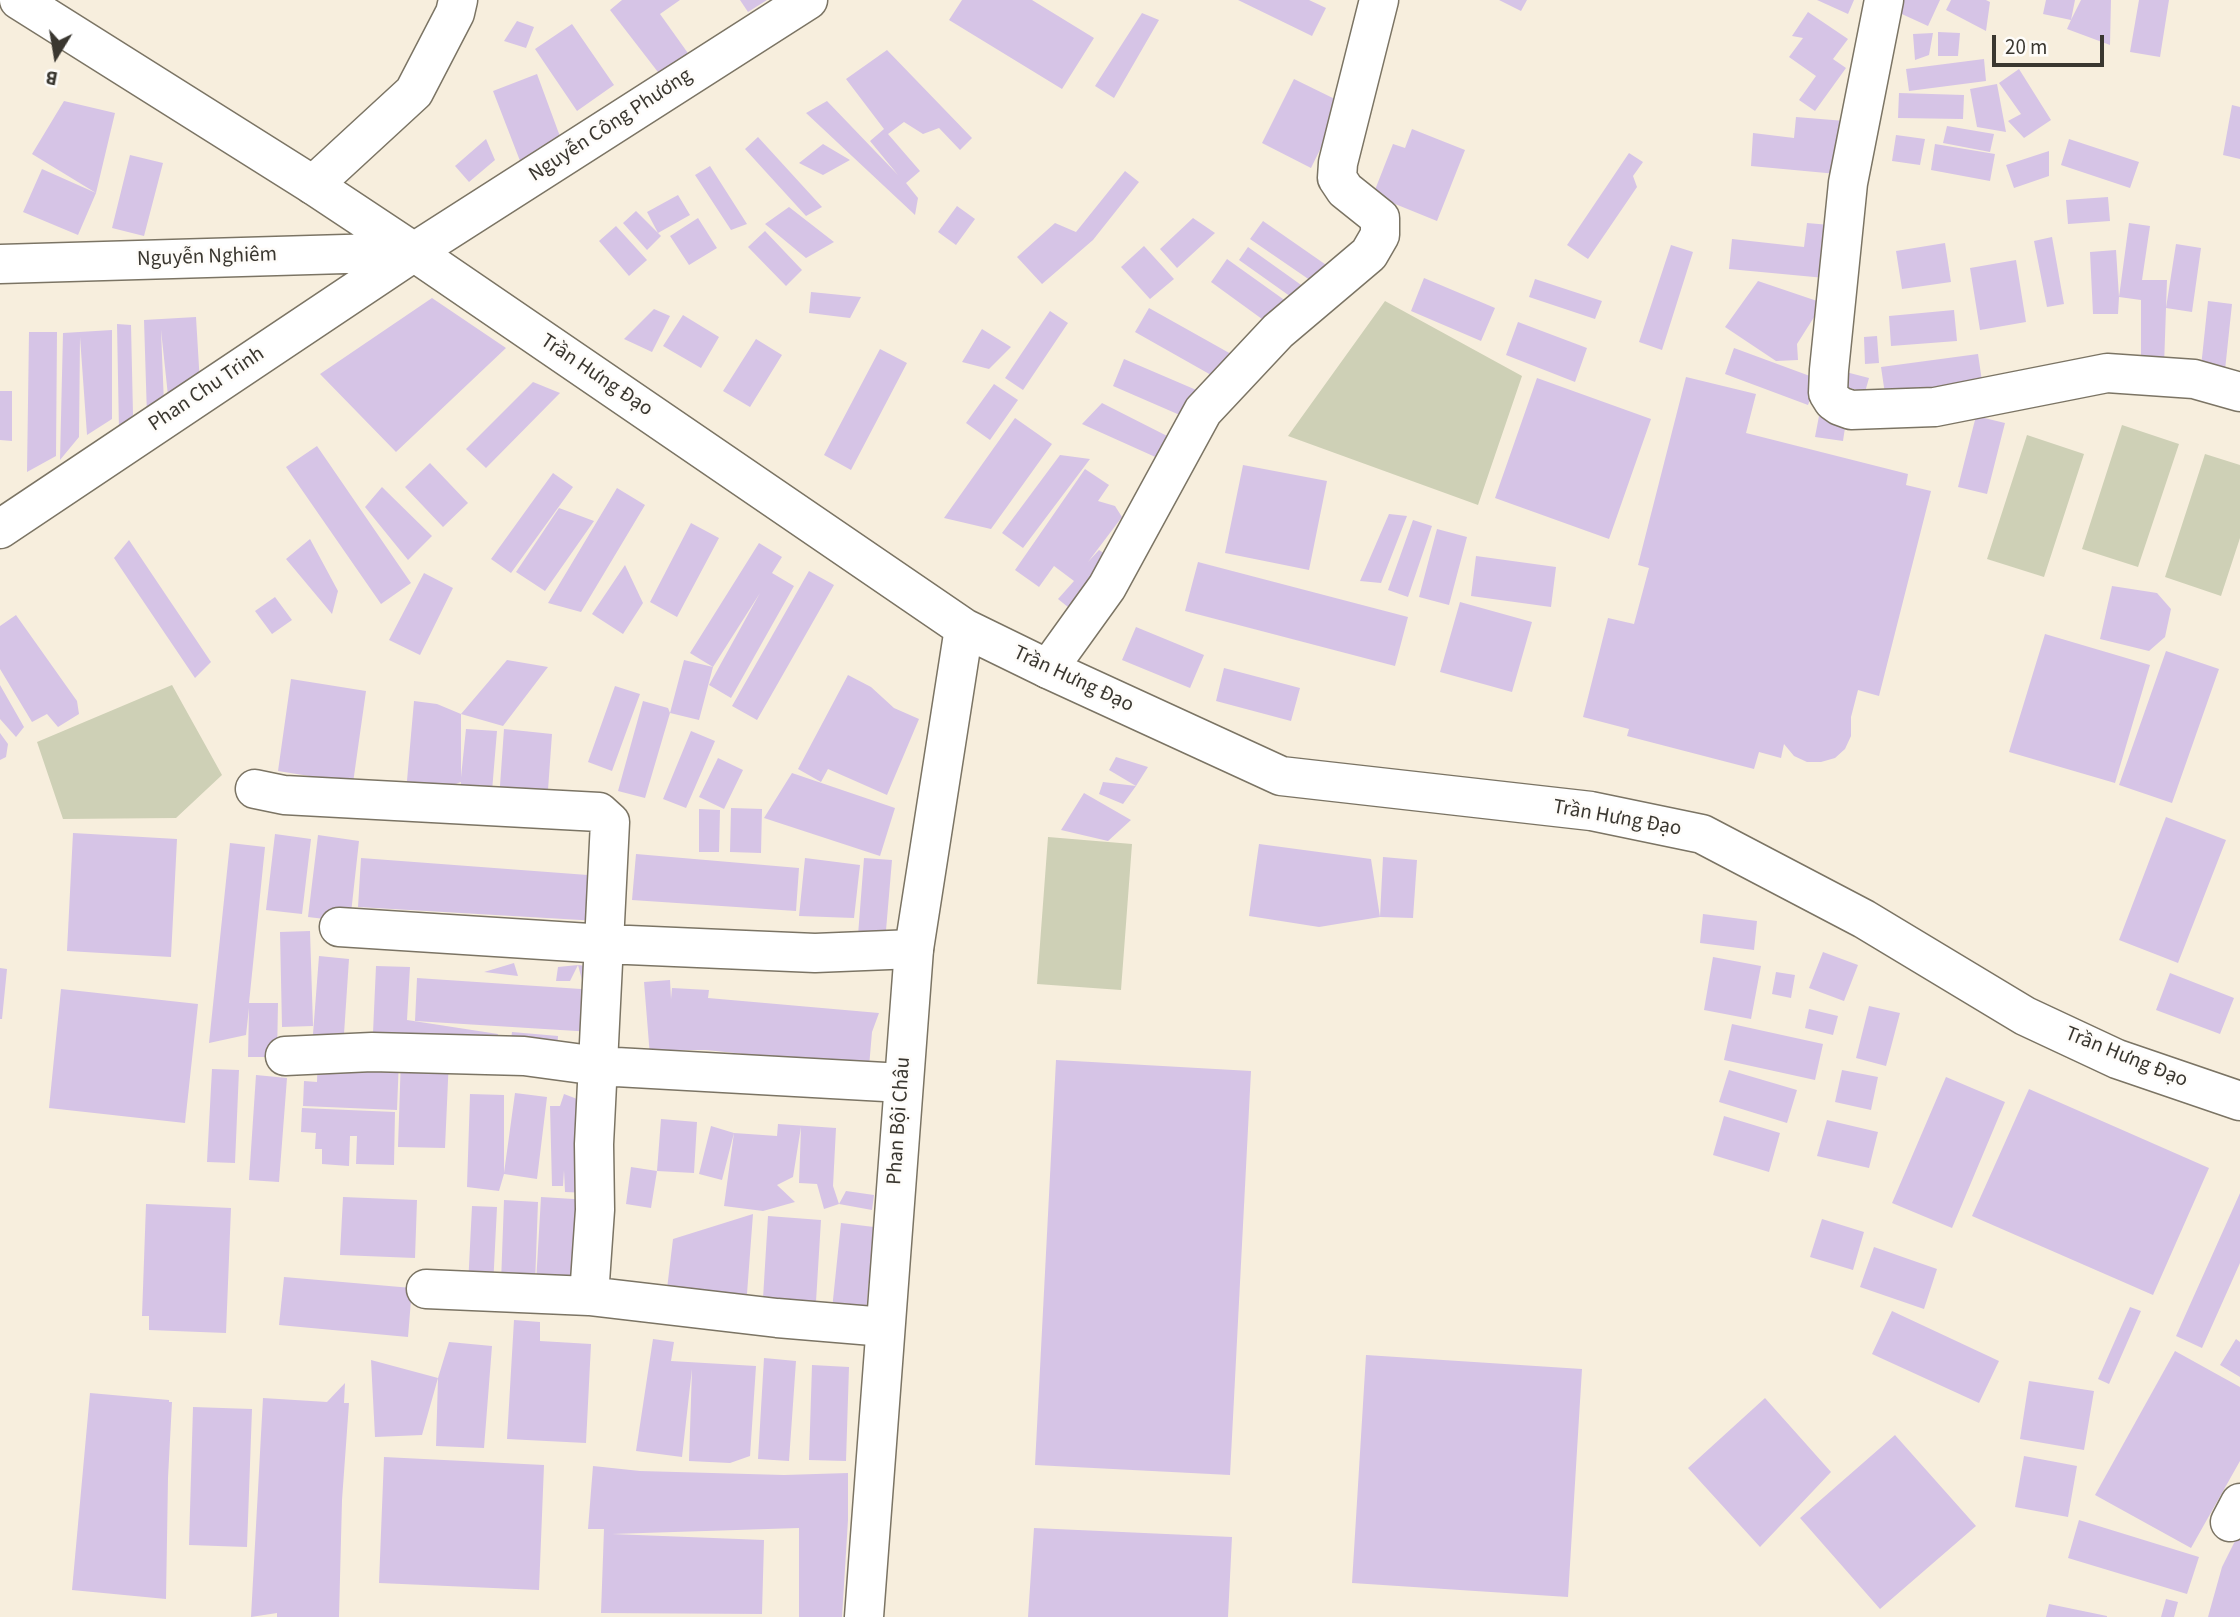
<!DOCTYPE html>
<meta charset="utf-8">
<style>
body{margin:0}
#map{position:relative;width:2240px;height:1617px;overflow:hidden;background:#f7eedd;font-family:"Source Sans 3",sans-serif}
canvas{display:block}
.north{position:absolute;left:21px;top:21px;width:70px;height:70px;-webkit-text-stroke:5px #fefcf9;paint-order:stroke;rotate:191deg;font-size:19px;font-weight:700;line-height:28px;text-align:center;color:#3a3730}
.north::after{content:'';display:block;margin:auto;width:24px;height:32px;background:#3a3730;clip-path:polygon(50% 0,100% 100%,50% 72%,0 100%)}
.scale{position:absolute;left:1992px;top:35px;width:112px;height:32px;box-sizing:border-box;border:4px solid #3a3730;border-top:0;padding-left:9px;font-size:21px;line-height:24px;white-space:nowrap;color:#3a3730;-webkit-text-stroke:5px #fefcf9;paint-order:stroke}
</style>
<div id="map">
<canvas width="2240" height="1617"></canvas>
<div class="north">B</div>
<div class="scale">20 m</div>
</div>
<script>
const g = document.querySelector('canvas').getContext('2d');
g.lineJoin = 'round';
function fill(path, color) { g.fillStyle = color; g.fill(path, 'evenodd'); }
const poly = rows => new Path2D(rows.map(r => 'M' + r).join(''));
function strokePath(path, color, width, dash) { g.strokeStyle = color; g.lineWidth = width; g.lineCap = dash ? 'butt' : 'round'; g.setLineDash(dash || []); g.stroke(path); }
function drawText(font, color, halo, rows, align = 'center') {
  g.font = font + ' "Source Sans 3",sans-serif'; g.lineWidth = 5; g.setLineDash([]); g.textBaseline = 'middle'; g.strokeStyle = halo; g.fillStyle = color; for (const [text, x, y, turn = 0] of rows) {
    g.save(); g.translate(x, y); g.rotate((+turn || 0) * Math.PI / 180); g.textAlign = isNaN(turn) ? turn : align; if (halo) g.strokeText(text, 0, 0); g.fillText(text, 0, 0); g.restore();
  }
}
const green = poly([
 [1385,301,1522,376,1478,505,1288,436],
 [2122,425,2179,444,2138,567,2082,549],
 [2027,435,2084,454,2044,577,1987,559],
 [2205,454,2240,465,2240,538,2221,596,2165,577],
 [172,685,222,775,176,818,63,819,37,742],
 [1048,837,1132,844,1121,990,1037,984]
]);
const building = poly([
 [622,0,680,0,660,14,690,56,661,76,610,10],
 [740,0,767,0,748,12],
 [962,0,1032,0,1094,38,1062,89,949,20],
 [1238,0,1309,0,1326,8,1312,36],
 [1499,0,1527,0,1521,11],
 [1817,0,1854,0,1848,14],
 [1897,0,1940,0,1928,26,1893,10],
 [1951,0,1986,0,1990,2,1986,31,1946,10],
 [2046,0,2075,0,2071,20,2081,0,2111,0,2110,45,2067,29,2071,20,2043,14],
 [2139,0,2169,0,2160,57,2130,52],
 [1808,12,1848,39,1833,59,1846,68,1815,111,1799,100,1816,76,1789,57,1803,38,1792,36],
 [1142,13,1159,20,1114,98,1095,86],
 [517,21,534,27,526,48,504,41],
 [572,24,614,85,577,111,535,49],
 [1938,32,1960,33,1958,56,1938,56],
 [1933,33,1929,55,1915,60,1913,34],
 [887,50,972,138,960,150,939,128,923,134,904,122,888,134,920,171,906,183,918,198,915,215,806,113,827,101,898,175,870,141,884,129,846,79],
 [1984,59,1986,81,1909,91,1906,69],
 [2019,69,2051,120,2024,138,2008,121,2021,114,1999,83],
 [537,74,565,150,522,166,493,91],
 [1294,79,1343,103,1311,168,1262,143],
 [1997,84,2006,132,1977,127,1970,89],
 [1899,93,1964,95,1963,119,1898,118],
 [64,101,115,113,96,193,32,154],
 [2232,105,2240,107,2240,159,2223,155],
 [1796,117,1845,121,1837,174,1751,166,1753,133,1794,138],
 [1947,126,1994,134,1990,152,1943,143],
 [1412,129,1465,150,1437,221,1373,195,1393,144,1405,148],
 [1896,135,1925,139,1920,165,1892,161],
 [758,137,822,207,806,216,745,149],
 [486,139,495,160,469,182,455,166],
 [2069,139,2139,162,2130,188,2061,165],
 [823,144,850,160,823,175,799,163],
 [1935,144,1995,154,1990,181,1931,170],
 [2049,151,2049,176,2014,188,2006,165],
 [1629,153,1643,162,1633,176,1637,187,1588,259,1567,245],
 [130,155,163,163,144,236,112,228],
 [710,166,747,224,731,230,695,175],
 [42,169,96,193,78,235,23,212],
 [1125,171,1139,182,1093,240,1042,284,1017,257,1055,223,1076,232],
 [678,195,690,215,658,233,647,212],
 [2108,197,2110,221,2068,224,2066,200],
 [957,206,975,219,956,245,938,232],
 [789,207,834,242,806,258,765,224],
 [636,211,661,236,647,250,623,223],
 [698,218,717,248,689,265,670,236],
 [1193,218,1215,233,1177,268,1160,249],
 [1263,221,1332,269,1320,287,1250,239],
 [1807,223,1830,225,1825,278,1729,269,1732,239,1804,247],
 [2129,223,2150,226,2142,280,2167,280,2166,308,2176,244,2201,248,2192,312,2166,308,2164,366,2141,366,2141,300,2119,297],
 [616,226,647,260,629,276,599,241],
 [765,231,802,270,786,286,748,247],
 [2052,237,2064,304,2047,307,2034,241],
 [1945,243,1951,282,1902,289,1896,251],
 [1671,245,1693,252,1662,350,1639,342],
 [1144,246,1174,279,1150,299,1121,267],
 [1248,247,1311,292,1301,304,1239,260],
 [2116,250,2119,297,2118,314,2093,314,2090,252],
 [1227,259,1290,304,1273,327,1211,282],
 [2016,260,2026,322,1980,330,1970,268],
 [1424,278,1495,308,1481,341,1411,311],
 [1535,279,1602,301,1595,319,1529,297],
 [1758,281,1823,303,1797,344,1798,360,1776,361,1725,327],
 [811,292,861,297,850,318,809,313],
 [432,298,506,348,396,452,320,374],
 [2208,301,2232,304,2225,370,2201,367],
 [1149,308,1240,359,1227,384,1135,332],
 [654,309,670,316,652,352,624,339],
 [1954,310,1957,341,1891,346,1889,316],
 [1050,311,1068,323,1023,390,1005,378],
 [683,315,719,337,701,368,663,346],
 [196,317,200,384,169,405,161,330,164,404,147,416,144,320],
 [1518,322,1587,348,1575,382,1506,355],
 [117,324,131,325,133,415,119,431],
 [982,329,1011,347,989,369,962,362],
 [112,330,112,419,87,435,80,337,79,437,60,460,63,333],
 [29,332,57,332,56,456,27,472],
 [1877,336,1879,363,1865,364,1864,337],
 [756,339,782,355,750,407,723,391],
 [1734,348,1818,379,1808,405,1725,374],
 [880,349,907,363,851,470,824,455],
 [1978,354,1982,381,1885,394,1881,367],
 [1124,359,1201,392,1189,419,1113,386],
 [1842,371,1869,378,1865,392,1838,385],
 [1686,377,1756,394,1746,433,1908,474,1906,485,1931,491,1879,696,1858,690,1851,717,1851,736,1845,749,1835,758,1821,762,1807,762,1794,756,1784,744,1781,758,1759,752,1754,769,1627,736,1629,729,1583,717,1608,618,1634,624,1649,568,1638,565],
 [1537,378,1651,419,1609,539,1495,498],
 [533,382,560,393,486,468,466,449],
 [994,384,1018,400,990,440,966,423],
 [0,391,12,391,12,441,0,440],
 [1102,403,1177,441,1162,460,1082,424],
 [1819,416,1846,421,1843,441,1815,437],
 [1976,416,2005,423,1987,494,1958,487],
 [1015,418,1052,444,991,529,944,518],
 [317,446,411,583,381,604,286,467],
 [1060,455,1090,459,1023,548,1002,533],
 [430,463,468,503,443,527,405,487],
 [1243,465,1327,481,1309,570,1225,553],
 [1085,469,1109,485,1098,501,1115,506,1122,517,1088,562,1099,550,1113,559,1073,611,1058,599,1074,581,1054,566,1039,587,1015,570],
 [553,473,573,487,511,573,491,559],
 [382,487,432,536,408,560,365,507],
 [617,488,645,505,581,612,548,603],
 [559,508,594,521,545,591,516,572],
 [1389,514,1407,516,1381,583,1360,581],
 [1413,520,1432,526,1408,597,1388,590],
 [691,523,719,538,677,617,650,602],
 [1437,529,1467,537,1449,605,1419,597],
 [310,539,338,591,332,614,286,559],
 [129,540,211,662,195,678,114,558],
 [759,543,782,557,772,573,794,586,731,698,709,685,760,593,713,667,690,653],
 [1476,556,1556,567,1551,607,1471,596],
 [1198,562,1408,617,1395,666,1185,611],
 [625,565,643,603,623,634,592,614],
 [809,571,834,585,757,720,732,706],
 [424,573,453,588,420,655,389,640],
 [2112,586,2157,593,2171,609,2165,637,2149,651,2100,639],
 [275,597,292,620,272,634,255,611],
 [1460,602,1532,622,1512,692,1440,672],
 [16,615,77,701,79,714,58,727,47,714,32,722,0,669,0,626],
 [1136,627,1204,655,1190,688,1122,660],
 [2045,634,2150,665,2115,783,2009,752],
 [2166,651,2219,669,2172,803,2119,785],
 [507,660,548,667,503,726,461,714],
 [684,660,713,667,699,720,670,713,645,798,618,791,643,701,668,708,670,713],
 [1224,668,1300,688,1291,721,1216,701],
 [848,675,871,687,894,708,919,719,887,795,828,769,821,782,798,769],
 [291,679,366,691,353,783,278,771],
 [0,685,24,727,16,737,0,719],
 [615,686,640,694,612,771,588,762],
 [414,701,437,704,461,714,461,777,466,729,497,731,491,803,460,801,461,782,429,794,406,792],
 [504,729,552,734,547,804,499,800],
 [691,731,715,741,686,808,663,799],
 [0,733,8,744,6,757,0,760],
 [1116,757,1148,767,1136,786,1123,804,1099,794,1103,782,1136,786,1109,770],
 [718,758,743,770,724,809,699,797],
 [792,773,895,808,880,856,764,818],
 [1084,793,1131,820,1108,841,1061,830],
 [731,808,762,809,761,853,730,852],
 [699,809,720,810,719,852,699,852],
 [2166,817,2226,840,2178,963,2119,940],
 [73,833,177,839,171,957,67,951],
 [275,834,311,839,302,914,266,910],
 [318,835,359,841,350,922,308,917],
 [230,843,265,847,249,1003,278,1003,277,1057,248,1057,249,1008,246,1035,209,1043],
 [1259,844,1371,859,1380,917,1319,927,1249,916],
 [636,854,799,868,796,911,632,900],
 [1383,857,1417,860,1413,918,1380,917],
 [361,858,601,876,598,921,358,907],
 [805,858,860,865,854,918,799,916],
 [864,858,892,860,885,942,857,948],
 [1703,914,1757,921,1754,950,1700,943],
 [310,931,313,1026,282,1027,280,932],
 [1823,952,1858,965,1844,1001,1809,988],
 [319,956,349,959,343,1049,312,1047],
 [1713,957,1761,966,1751,1019,1704,1010],
 [514,963,518,976,484,972],
 [578,965,570,981,556,981,558,967,578,965,595,967,599,985,582,980],
 [376,966,410,967,407,1020,498,1034,494,1048,405,1034,373,1033],
 [0,968,7,969,2,1019,0,1019],
 [1776,972,1795,975,1791,998,1772,994],
 [2170,973,2234,998,2220,1034,2156,1010],
 [417,978,596,990,593,1032,415,1021],
 [670,980,671,999,672,988,709,990,708,998,879,1013,872,1032,869,1067,706,1050,676,1050,677,1066,651,1069,644,982],
 [61,989,198,1004,185,1123,49,1108],
 [1869,1006,1900,1013,1886,1066,1856,1058],
 [1809,1009,1838,1016,1833,1035,1805,1028],
 [1732,1024,1823,1044,1815,1080,1724,1060],
 [512,1032,558,1036,557,1052,510,1048],
 [318,1055,399,1058,397,1110,303,1106,304,1081,317,1082],
 [401,1057,449,1058,445,1148,398,1147],
 [1056,1060,1251,1071,1230,1475,1035,1465],
 [212,1069,239,1070,235,1163,207,1162],
 [1729,1070,1797,1090,1787,1123,1719,1102],
 [1842,1070,1878,1077,1871,1110,1835,1102],
 [256,1075,287,1078,279,1182,249,1180],
 [1946,1077,2005,1102,1952,1228,1892,1203],
 [2029,1089,2209,1168,2153,1295,1972,1216],
 [515,1093,547,1097,537,1179,504,1174,499,1191,467,1187,470,1094,504,1095,504,1173],
 [564,1094,593,1105,588,1193,565,1192,564,1170,563,1186,552,1186,550,1106,560,1106],
 [302,1108,395,1112,394,1165,356,1164,357,1136,350,1136,349,1166,322,1164,322,1149,315,1149,316,1133,301,1132],
 [1724,1116,1780,1133,1769,1172,1713,1155],
 [661,1119,697,1122,694,1173,657,1171],
 [1827,1120,1878,1132,1869,1168,1817,1156],
 [778,1124,836,1128,833,1186,839,1204,824,1209,817,1184,799,1183,801,1127,793,1177,777,1185,795,1202,763,1211,724,1206,734,1133,777,1136],
 [711,1126,734,1133,722,1180,699,1174],
 [631,1167,657,1171,651,1208,626,1204],
 [846,1191,874,1195,872,1210,839,1204],
 [2240,1193,2240,1263,2202,1348,2176,1336],
 [343,1197,417,1200,415,1258,340,1255],
 [541,1197,590,1200,585,1286,536,1283],
 [504,1200,538,1202,535,1284,501,1283],
 [146,1204,231,1208,226,1333,149,1330,149,1316,142,1316],
 [472,1206,497,1207,493,1287,468,1286],
 [753,1214,746,1307,667,1289,673,1239],
 [768,1216,821,1220,815,1318,762,1315],
 [1822,1219,1864,1232,1853,1270,1810,1257],
 [841,1223,874,1227,865,1323,831,1319],
 [1874,1247,1937,1269,1924,1309,1860,1287],
 [284,1277,412,1288,408,1337,279,1325],
 [2130,1307,2141,1311,2109,1384,2098,1379],
 [1892,1311,1999,1361,1979,1403,1872,1354],
 [514,1320,540,1322,540,1341,591,1344,586,1443,507,1439],
 [653,1339,674,1342,671,1361,756,1366,750,1456,730,1463,689,1461,692,1369,682,1457,636,1451],
 [2236,1339,2240,1342,2240,1377,2220,1365],
 [449,1342,492,1346,484,1448,436,1446,438,1378],
 [2175,1351,2240,1387,2240,1461,2191,1548,2095,1495],
 [1366,1355,1582,1369,1568,1597,1352,1583],
 [764,1358,796,1361,789,1461,758,1459],
 [371,1360,438,1378,422,1435,375,1437],
 [812,1365,849,1367,846,1461,809,1460],
 [2029,1381,2094,1391,2084,1450,2020,1439],
 [345,1383,344,1403,349,1403,342,1500,339,1617,277,1617,277,1613,251,1617,263,1398,327,1402],
 [90,1393,169,1400,169,1402,172,1402,168,1478,166,1599,72,1590],
 [1765,1398,1831,1472,1760,1547,1688,1468],
 [193,1407,252,1409,247,1547,189,1545],
 [1895,1435,1976,1526,1880,1609,1800,1518],
 [2024,1456,2077,1466,2068,1517,2015,1507],
 [384,1457,544,1465,539,1590,379,1583],
 [593,1466,640,1471,784,1475,848,1473,848,1520,842,1617,799,1617,799,1528,612,1534,764,1540,762,1614,601,1613,604,1529,588,1529],
 [2079,1520,2199,1557,2187,1594,2068,1558],
 [1034,1528,1232,1537,1228,1617,1028,1617],
 [2240,1531,2240,1617,2208,1617,2222,1567],
 [2166,1599,2178,1602,2174,1617,2161,1617],
 [2049,1604,2107,1616,2107,1617,2046,1617]
]);
const minor = poly([
 [1884,0,1848,183,1829,370,1828,393,1833,401,1840,406,1851,410,1935,407,2107,373,2194,379,2240,392],
 [313,185,414,92,455,13,458,0],
 [1048,669,1107,587,1203,411,1278,331,1369,254,1380,235,1380,218,1345,190,1337,178,1338,163,1379,0],
 [255,789,284,795,599,812,610,822,594,1144,595,1210,589,1296],
 [339,927,605,944,815,953,914,949],
 [285,1056,372,1052,524,1056,598,1066,903,1083],
 [426,1289,589,1296,777,1318,885,1327],
 [2230,1522,2240,1503]
]);
const tertiary = poly([
 [19,0,313,185,414,252,964,628,1048,669,1281,776,1591,811,1702,834,1864,919,2025,1016,2117,1059,2240,1101],
 [0,264,414,252],
 [0,529,414,252,808,0],
 [864,1617,914,949,964,628]
]);
const streetNames = [
 ["Nguyễn Công Phương",611,126,-33],
 ["Nguyễn Nghiêm",207,258,-2],
 ["Trần Hưng Đạo",596,376,34],
 ["Phan Chu Trinh",207,390,-34],
 ["Trần Hưng Đạo",1073,680,25],
 ["Trần Hưng Đạo",1617,819,10],
 ["Trần Hưng Đạo",2126,1058,22],
 ["Phan Bội Châu",900,1121,-86]
];
fill(green, '#ced0b6');
fill(building, '#d6c4e6');
strokePath(minor, '#7b7464', 41);
strokePath(tertiary, '#7b7464', 41);
strokePath(minor, '#fff', 38);
strokePath(tertiary, '#fff', 38);
drawText('21px', '#3a3730', '#fefcf9', streetNames);
</script>
